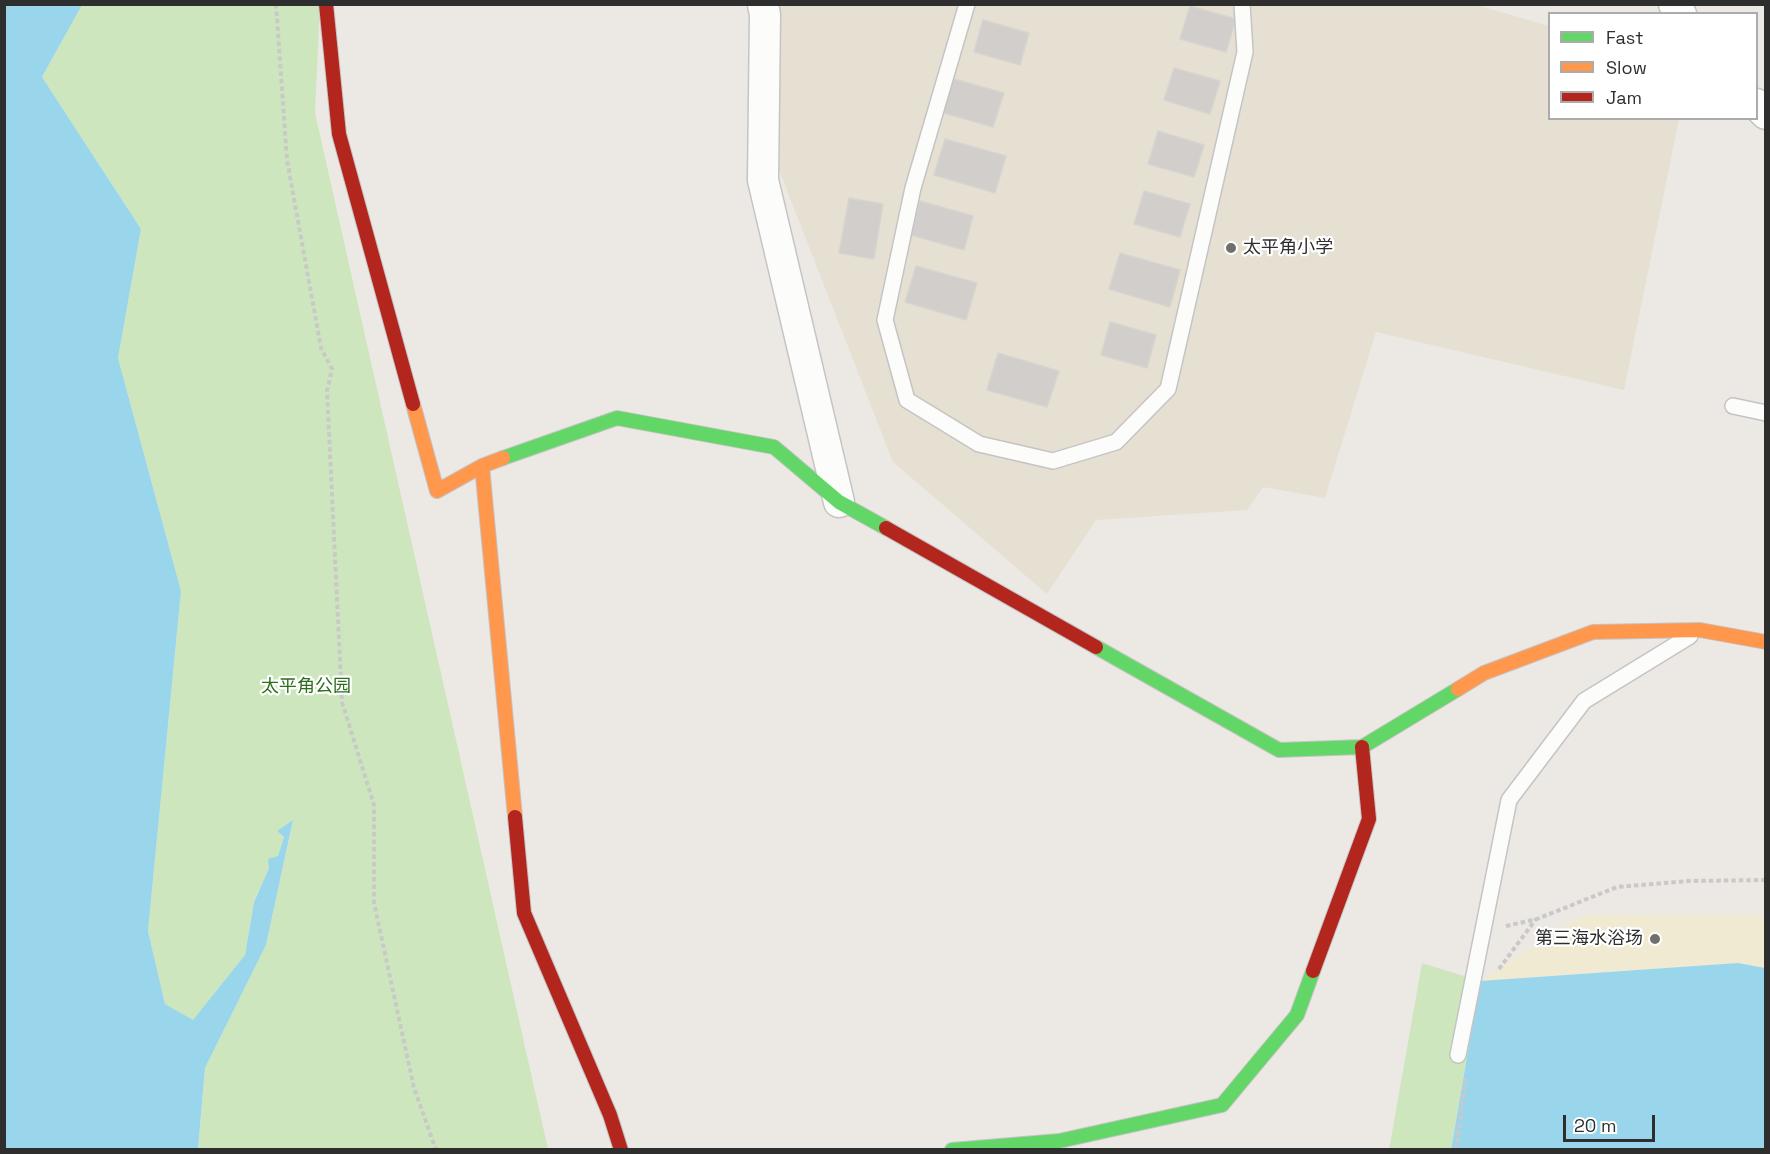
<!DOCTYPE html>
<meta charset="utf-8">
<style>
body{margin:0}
#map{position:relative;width:1770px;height:1154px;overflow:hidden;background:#ece8e4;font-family:"Space Grotesk",sans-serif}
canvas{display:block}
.frame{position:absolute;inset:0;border:6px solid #2e2e2e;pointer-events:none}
.legend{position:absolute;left:1548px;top:12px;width:210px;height:108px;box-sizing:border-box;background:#fff;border:2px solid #ababab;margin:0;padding:8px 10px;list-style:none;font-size:18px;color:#2e2e2e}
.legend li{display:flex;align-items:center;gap:12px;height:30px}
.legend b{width:30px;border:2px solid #ababab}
.scale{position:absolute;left:1563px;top:1115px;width:92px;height:27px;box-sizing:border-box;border:3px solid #2e2e2e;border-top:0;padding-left:8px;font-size:18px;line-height:21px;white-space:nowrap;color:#2e2e2e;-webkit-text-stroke:4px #fff;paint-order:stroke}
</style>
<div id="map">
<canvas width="1770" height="1154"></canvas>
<div class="frame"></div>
<ul class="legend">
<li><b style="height:8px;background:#63d668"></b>Fast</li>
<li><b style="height:8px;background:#ff974d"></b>Slow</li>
<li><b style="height:8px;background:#b3261e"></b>Jam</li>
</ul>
<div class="scale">20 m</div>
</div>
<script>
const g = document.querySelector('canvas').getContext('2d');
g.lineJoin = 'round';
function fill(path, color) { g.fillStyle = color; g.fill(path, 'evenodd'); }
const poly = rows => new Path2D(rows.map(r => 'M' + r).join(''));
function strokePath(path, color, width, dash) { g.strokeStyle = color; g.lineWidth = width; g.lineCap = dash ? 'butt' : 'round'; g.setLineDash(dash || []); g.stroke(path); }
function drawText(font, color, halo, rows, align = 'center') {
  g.font = font + ' "Space Grotesk","Noto Sans SC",sans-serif'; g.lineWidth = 4.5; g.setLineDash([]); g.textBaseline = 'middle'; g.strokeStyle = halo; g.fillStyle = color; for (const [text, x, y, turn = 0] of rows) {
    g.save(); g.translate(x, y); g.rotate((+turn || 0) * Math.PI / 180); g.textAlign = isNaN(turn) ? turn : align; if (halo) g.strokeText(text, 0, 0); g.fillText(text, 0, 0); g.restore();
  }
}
const education = poly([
 [778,5,1477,5,1549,26,1550,118,1679,119,1624,390,1376,332,1325,498,1263,487,1247,510,1096,520,1047,594,893,462,777,165]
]);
const green = poly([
 [82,5,320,5,315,113,548,1149,198,1149,205,1068,266,945,293,821,277,831,284,837,278,856,269,868,254,901,245,955,193,1021,165,1004,148,931,181,591,118,358,141,229,42,77],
 [1422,963,1480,981,1451,1149,1389,1150]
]);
const sand = poly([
 [1582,915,1765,915,1765,968,1738,963,1480,981]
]);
const water = poly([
 [5,4,82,5,42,77,141,229,118,358,181,591,148,931,165,1004,193,1020,245,955,254,902,269,868,268,859,278,856,284,837,277,831,293,820,266,945,205,1068,198,1149,5,1149],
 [1738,963,1765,968,1765,1149,1451,1150,1480,981]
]);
const building = poly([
 [1190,6,1236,19,1226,52,1180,39,1190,6],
 [983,20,1029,33,1020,65,974,52,983,20],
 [1174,68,1220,81,1210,114,1164,100,1174,68],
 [950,78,1004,93,993,127,940,112,950,78],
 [1158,131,1204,145,1194,177,1148,164,1158,131],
 [945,139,1006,156,995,193,934,175,945,139],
 [1144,191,1190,204,1180,237,1134,224,1144,191],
 [849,198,883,204,874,259,839,253,849,198],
 [920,201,973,216,964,250,911,235,920,201],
 [1120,253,1180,270,1170,307,1109,289,1120,253],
 [916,266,977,283,966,320,905,302,916,266],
 [1110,322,1156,335,1147,368,1101,355,1110,322],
 [998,353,1059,371,1047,407,987,390,998,353]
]);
const path = poly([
 [276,4,287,160,321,348,332,369,327,391,342,702,374,805,374,903,414,1088,436,1150],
 [1506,926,1537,919,1617,887,1688,881,1766,880],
 [1499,969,1536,919],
 [1456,1150,1466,1076]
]);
const lane = poly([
 [967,4,913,188,885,320,907,400,979,444,1053,461,1116,442,1168,389,1245,52,1242,4],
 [1733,406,1766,413],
 [1458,1055,1509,800,1584,701,1690,636]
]);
const street = poly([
 [763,4,765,15,763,180,839,502],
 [1674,4,1681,14],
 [1756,104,1766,114]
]);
const fast = poly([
 [503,458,617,418,774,447,839,502,886,528],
 [1096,647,1279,750,1362,747,1458,689],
 [952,1150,1059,1141,1222,1105,1297,1015,1313,971]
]);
const slow = poly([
 [413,404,437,491,482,466],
 [503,458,482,466,515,817],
 [1458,689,1484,673,1593,632,1700,630,1766,642]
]);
const jam = poly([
 [326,4,339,134,413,404],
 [886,528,1096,647],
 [515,817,524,913,610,1115,621,1150],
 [1313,971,1369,819,1362,747]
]);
const markers = [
 [1231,248,6,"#706f6e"],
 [1655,939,6,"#706f6e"]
];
const poiNames = [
 ["太平角小学",1243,248],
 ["第三海水浴场",1643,939,"right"]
];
const parkNames = [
 ["太平角公园",306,687]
];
fill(education, '#e6e0d3');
fill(green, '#cee6be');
fill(sand, '#f0ead3');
fill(water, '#99d6ec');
fill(building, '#d1cecb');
strokePath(building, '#d7d4d0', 1.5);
strokePath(lane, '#c5c4c5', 18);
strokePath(street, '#c5c4c5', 33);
strokePath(fast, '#c5c4c5', 16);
strokePath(slow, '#c5c4c5', 16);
strokePath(jam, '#c5c4c5', 16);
strokePath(path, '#c9c9c8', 4, [4.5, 3]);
strokePath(lane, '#fcfcfb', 15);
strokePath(street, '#fcfcfb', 30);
strokePath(fast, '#63d668', 14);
strokePath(slow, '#ff974d', 14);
strokePath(jam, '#b3261e', 14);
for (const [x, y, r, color] of markers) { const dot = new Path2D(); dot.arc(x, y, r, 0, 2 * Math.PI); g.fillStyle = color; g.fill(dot); strokePath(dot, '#fff', 2); }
drawText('18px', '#2e2e2e', '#fff', poiNames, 'left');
drawText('18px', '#2c6e1b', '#fff', parkNames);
</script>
